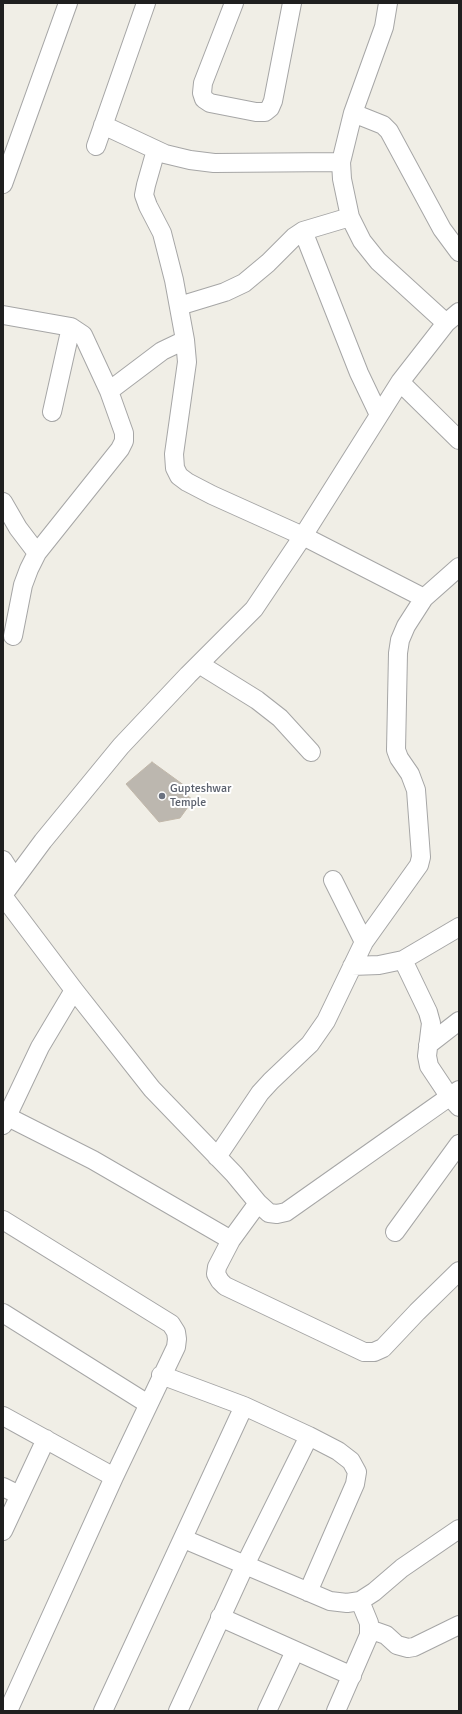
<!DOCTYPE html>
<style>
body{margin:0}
#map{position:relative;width:462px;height:1714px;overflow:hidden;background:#f0eee6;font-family:Signika,sans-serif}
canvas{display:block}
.frame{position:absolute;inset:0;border:4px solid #1f1f1f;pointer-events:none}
</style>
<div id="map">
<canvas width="462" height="1714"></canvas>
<div class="frame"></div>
</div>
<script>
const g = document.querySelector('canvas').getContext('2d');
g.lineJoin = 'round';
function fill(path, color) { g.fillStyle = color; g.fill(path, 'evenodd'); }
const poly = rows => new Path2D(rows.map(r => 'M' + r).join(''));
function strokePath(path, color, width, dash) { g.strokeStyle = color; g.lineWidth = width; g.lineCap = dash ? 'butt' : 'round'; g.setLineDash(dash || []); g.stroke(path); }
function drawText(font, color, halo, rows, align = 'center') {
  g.font = font + ' Signika,sans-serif'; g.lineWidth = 4; g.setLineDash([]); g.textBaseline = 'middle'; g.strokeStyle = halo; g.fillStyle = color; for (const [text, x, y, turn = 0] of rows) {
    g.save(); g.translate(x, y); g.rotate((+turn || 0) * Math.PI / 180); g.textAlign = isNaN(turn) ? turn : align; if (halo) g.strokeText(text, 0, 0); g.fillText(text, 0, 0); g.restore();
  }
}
const building = poly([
 [152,762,185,786,183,792,193,800,180,818,159,822,126,784,152,762]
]);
const minor = poly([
 [234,3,203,83,202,93,204,99,210,103,256,112,265,112,270,108,273,101,292,3],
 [388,3,384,27,353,113,341,162,342,179,350,217,362,241,378,261,446,323],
 [353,113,383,125,389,131,442,229,459,252],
 [103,125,165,154,190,160,214,163,341,162],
 [96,146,146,3],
 [156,150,146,185,144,195,148,206,162,233,174,280,185,340,187,362,174,454,175,468,179,476,187,482,212,495,303,536,424,598],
 [3,184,68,3],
 [303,231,359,373,379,415],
 [179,306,225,292,244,283,268,263,294,237,303,231,350,217],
 [3,315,71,327,83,335,109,391,124,433,124,441,120,449,37,553,29,569,23,585,13,636],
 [400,382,459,440],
 [109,391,162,351,185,340],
 [52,412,71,327],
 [3,502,18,528,37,553],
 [199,664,257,700,280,718,311,752],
 [3,860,15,879],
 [333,880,364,942],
 [3,895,43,841,121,746,188,675,254,609,303,536,400,382,446,323,459,312],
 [3,896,74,990,152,1089,234,1174,258,1203,269,1213,277,1214,286,1212,459,1090],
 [403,960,428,1012,431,1023,427,1056,429,1066,449,1096,459,1107],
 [352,966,379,965,403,960,459,927],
 [428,1045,459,1021],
 [8,1117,93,1160,231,1240],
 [3,1125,40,1047,74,990],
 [217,1157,260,1093,271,1081,310,1044,326,1021,364,942,419,865,421,857,416,790,410,774,399,758,396,750,398,653,400,640,406,626,424,598,459,567],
 [258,1203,231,1240,217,1267,216,1274,220,1281,225,1286,364,1352,374,1352,383,1348,417,1312,459,1271],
 [3,1220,171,1324,176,1332,177,1339,176,1347,114,1477,8,1711],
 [395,1232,459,1144],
 [3,1313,148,1404],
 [161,1375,244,1406,309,1436,338,1451,351,1461,357,1472,355,1484,308,1592],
 [3,1416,114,1477],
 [3,1487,19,1495],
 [3,1531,46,1439],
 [184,1539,330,1601,347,1603,360,1601,374,1592,402,1568,459,1529],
 [220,1617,352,1676],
 [369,1629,386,1635,397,1645,408,1648,414,1647,459,1625],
 [103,1711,244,1406],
 [178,1711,245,1565,309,1436],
 [267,1711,295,1651],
 [336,1711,369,1635,369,1623,360,1601]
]);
const markers = [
 [162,796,4,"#6b7280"]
];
const worshipNames = [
 ["Gupteshwar",170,789],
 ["Temple",170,803]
];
fill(building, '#bcb7af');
strokePath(building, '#c1b7a9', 1);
strokePath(minor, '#a6a6a6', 20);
strokePath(minor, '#fff', 18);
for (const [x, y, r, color] of markers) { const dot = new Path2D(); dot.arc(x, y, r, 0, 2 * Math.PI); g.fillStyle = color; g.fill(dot); strokePath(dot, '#fff', 1.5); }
drawText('12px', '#5b616d', '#fff', worshipNames, 'left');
</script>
